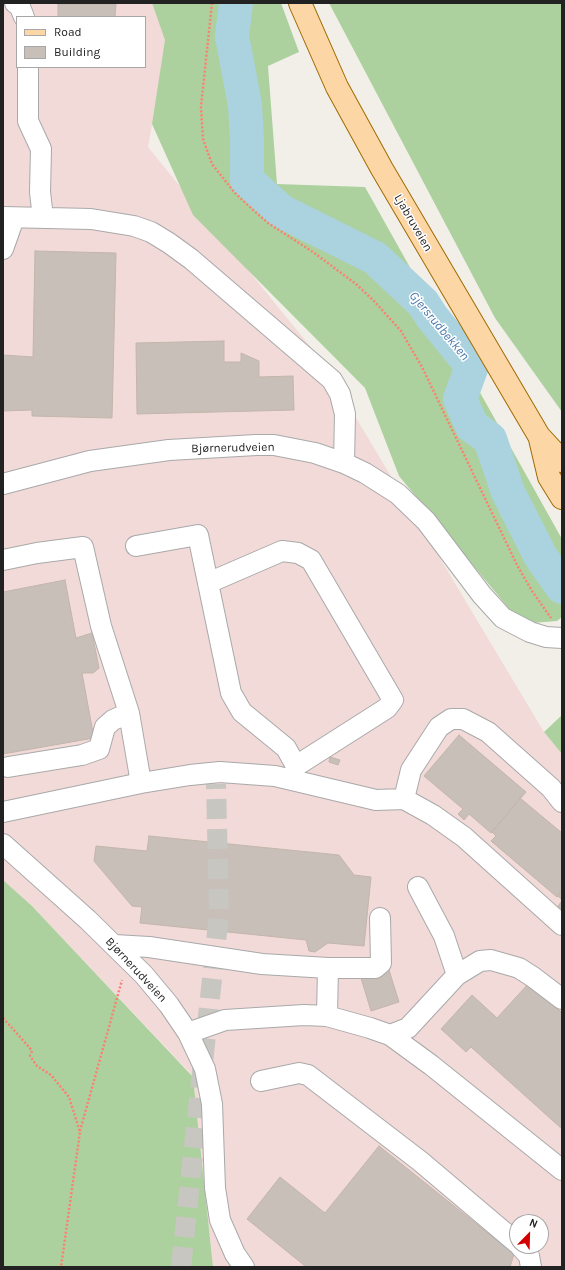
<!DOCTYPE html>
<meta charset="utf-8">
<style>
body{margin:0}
#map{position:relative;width:565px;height:1270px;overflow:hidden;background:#f2efe9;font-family:Karla,sans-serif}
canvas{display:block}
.frame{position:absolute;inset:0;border:4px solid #222;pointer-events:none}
.legend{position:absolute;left:16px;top:16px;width:130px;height:52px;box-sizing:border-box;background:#fff;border:1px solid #a7a7a7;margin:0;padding:5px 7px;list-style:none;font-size:12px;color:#222}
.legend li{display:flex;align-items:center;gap:8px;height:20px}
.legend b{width:20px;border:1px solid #a7a7a7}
.north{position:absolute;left:509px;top:1214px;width:40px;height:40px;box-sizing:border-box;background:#fff;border:1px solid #a7a7a7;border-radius:50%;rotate:23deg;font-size:11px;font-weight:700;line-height:16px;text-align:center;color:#222}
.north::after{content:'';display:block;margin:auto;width:14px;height:18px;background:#d40000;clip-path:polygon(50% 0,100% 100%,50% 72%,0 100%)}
</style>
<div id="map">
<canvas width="565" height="1270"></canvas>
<div class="frame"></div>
<ul class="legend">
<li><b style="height:5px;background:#fcd6a4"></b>Road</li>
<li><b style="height:11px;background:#c7bfb8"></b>Building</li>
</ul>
<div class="north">N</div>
</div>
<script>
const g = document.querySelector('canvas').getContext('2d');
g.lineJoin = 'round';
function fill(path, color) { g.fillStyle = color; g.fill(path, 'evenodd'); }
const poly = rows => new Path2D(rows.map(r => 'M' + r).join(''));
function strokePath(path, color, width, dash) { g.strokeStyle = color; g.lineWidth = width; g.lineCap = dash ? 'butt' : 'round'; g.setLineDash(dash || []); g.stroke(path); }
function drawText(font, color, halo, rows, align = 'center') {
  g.font = font + ' Karla,sans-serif'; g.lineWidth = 3; g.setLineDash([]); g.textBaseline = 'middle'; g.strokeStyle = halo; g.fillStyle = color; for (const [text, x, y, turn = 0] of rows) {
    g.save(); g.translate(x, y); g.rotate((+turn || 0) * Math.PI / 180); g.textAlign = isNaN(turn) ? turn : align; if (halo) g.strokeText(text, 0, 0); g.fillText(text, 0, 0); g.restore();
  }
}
const commercial = poly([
 [3,3,152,3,167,41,148,147,322,361,544,732,562,754,562,1267,213,1267,193,1076,32,906,3,880],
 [17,17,145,17,145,67,17,67],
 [517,1222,541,1222,541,1246,517,1246]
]);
const forest = poly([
 [152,3,281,3,299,52,268,66,277,184,365,187,562,539,562,617,557,621,532,623,511,611,399,476,365,388,193,215,152,124,165,40],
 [329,3,562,3,562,412,495,318],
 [562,715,562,754,544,732],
 [3,880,32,906,193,1077,213,1267,3,1267]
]);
const river = poly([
 [236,3,232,36,245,105,247,141,247,180,281,211,375,258,423,303,432,317,472,366,460,399,472,426,490,439,508,492,541,557,562,587]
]);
const building = poly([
 [58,4,116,4,115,17,58,17,58,4],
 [35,251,116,253,112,418,32,416,32,410,3,411,3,355,33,357,35,251],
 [224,341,224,362,241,362,241,353,259,361,259,377,293,376,294,410,137,414,136,343,224,341],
 [65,580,76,638,92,633,99,668,93,673,82,673,94,738,3,754,3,592,65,580],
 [459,735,526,792,491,833,469,814,464,820,458,814,463,809,424,776,459,735],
 [330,757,340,760,338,765,329,762,330,757],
 [520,798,562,833,562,891,557,897,491,841,496,836,492,832,520,798],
 [149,836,339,855,354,875,371,877,364,946,328,943,315,952,309,951,306,940,140,923,142,907,132,906,94,861,96,846,147,851,149,836],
 [562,891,562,900,558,896,562,891],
 [562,901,562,910,558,906,562,901],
 [389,970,399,1002,371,1011,361,978,389,970],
 [529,983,562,1013,562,1129,471,1047,466,1052,441,1029,472,995,497,1018,529,983],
 [379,1146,514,1254,510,1267,304,1267,305,1266,247,1219,280,1177,325,1213,379,1146]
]);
const minorTunnel = poly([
 [181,1267,219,914,216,784]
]);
const path = poly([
 [212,3,201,107,203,139,212,164,234,192,252,209,268,223,313,252,356,284,374,301,401,331,422,367,517,565,532,591,551,618],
 [3,1018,29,1047,32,1051,30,1056,37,1066,51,1075,69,1097,80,1132,61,1267],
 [80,1131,122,980]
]);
const minor = poly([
 [15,3,20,7,24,17],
 [28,67,28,121,41,149,40,192,43,218],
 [3,217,91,219,134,226,151,232,169,243,191,259,332,380,340,394,345,414,344,463],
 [3,249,14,218],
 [3,484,90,461,169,450,256,445,274,445,315,453,344,463,365,473,398,494,426,521,482,595,503,618,530,632,546,637,562,638],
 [136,546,198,535,231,693,242,712,286,748,296,766,293,779],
 [3,560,37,553,83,547,101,626,129,713,141,783],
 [208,583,282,551,298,553,311,560,393,700,387,708,296,766],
 [8,767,82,755,99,749,105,727,113,720,129,713],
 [404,799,411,770,439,727,451,719,463,719,488,732,551,788,562,802],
 [3,812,141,783,190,775,220,772,275,776,376,800,404,799,433,815,464,837,562,925],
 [3,844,88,920,144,975,169,1005,188,1033,205,1069,212,1104,215,1188,220,1220,235,1254,244,1267],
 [418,887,444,936,457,975],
 [114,945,149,947,262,964,328,968,375,968,381,963,380,918],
 [327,1016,328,968],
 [188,1033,225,1020,304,1015,327,1016,370,1028,390,1035,431,1065,562,1170],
 [390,1035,408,1028,457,975,480,961,491,960,519,968,533,977,562,999],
 [261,1081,299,1073,308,1075,420,1161,517,1243],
 [520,1246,529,1256,531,1267]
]);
const major = poly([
 [300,3,337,87,382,169,539,436,562,461],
 [540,439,549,477,562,498]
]);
const streetNames = [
 ["Ljabruveien",413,223,60],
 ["Bjørnerudveien",233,448,-1],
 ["Bjørnerudveien",136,970,47]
];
const waterNames = [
 ["Gjersrudbekken",439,326,50]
];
fill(commercial, '#f2dad9');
fill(forest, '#add19e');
strokePath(river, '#aad3df', 34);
fill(building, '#c7bfb8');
strokePath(building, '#c4b6ab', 1);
strokePath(minorTunnel, '#c8c6c1', 20, [20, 10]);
strokePath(minor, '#a9a9a9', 22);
strokePath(major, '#a06b00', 24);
strokePath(path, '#fa8072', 2.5, [2, 2]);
strokePath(minor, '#fff', 20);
strokePath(major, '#fcd6a4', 22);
drawText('12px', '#222', '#fff', streetNames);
drawText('italic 13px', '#4a7aab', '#fff', waterNames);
</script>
